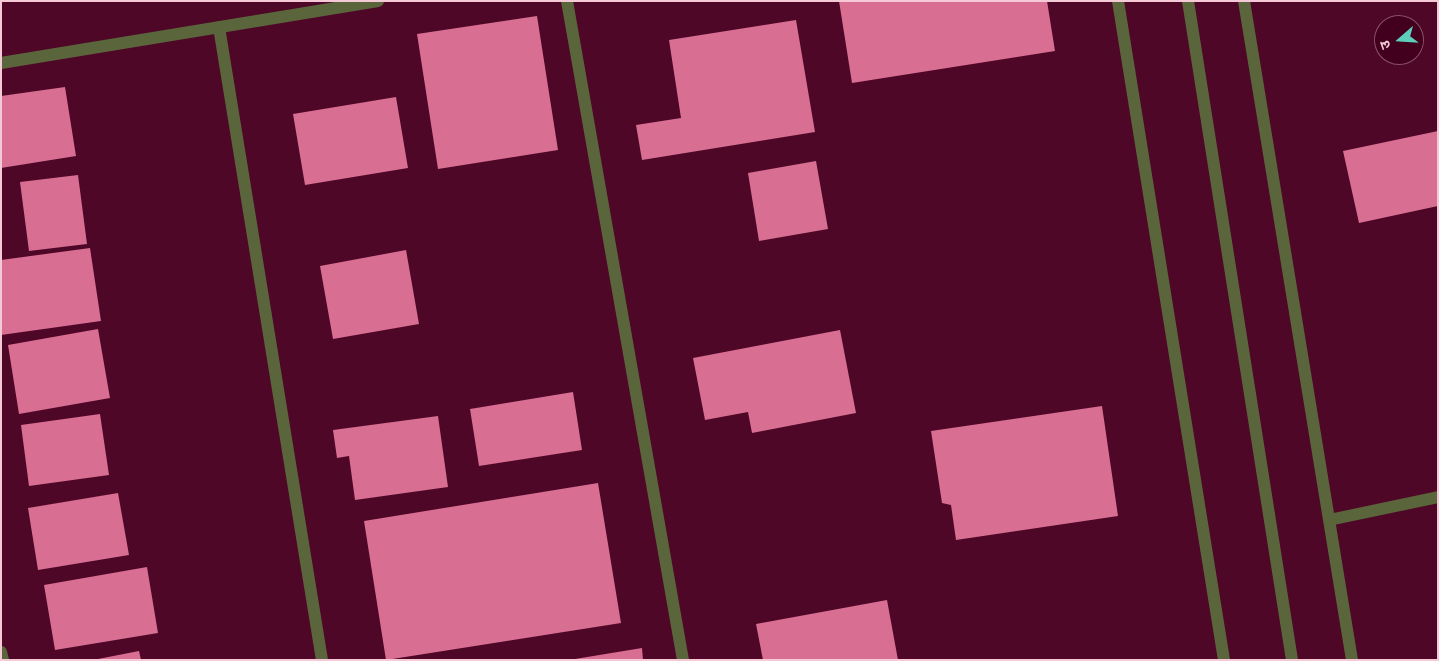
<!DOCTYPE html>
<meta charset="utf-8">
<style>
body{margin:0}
#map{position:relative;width:1439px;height:661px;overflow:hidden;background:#4e0727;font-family:"Alegreya Sans","Noto Sans Devanagari",sans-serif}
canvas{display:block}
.frame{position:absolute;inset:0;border:2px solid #f5c9d5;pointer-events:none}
.north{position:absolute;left:1374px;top:15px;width:50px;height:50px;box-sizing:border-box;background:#42001e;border:1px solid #8a5067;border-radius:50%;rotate:251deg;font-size:14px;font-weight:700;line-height:20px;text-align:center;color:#f5c9d5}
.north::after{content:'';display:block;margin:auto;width:18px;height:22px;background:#5cceba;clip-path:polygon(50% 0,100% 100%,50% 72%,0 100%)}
</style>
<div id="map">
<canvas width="1439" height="661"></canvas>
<div class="frame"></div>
<div class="north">उ</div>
</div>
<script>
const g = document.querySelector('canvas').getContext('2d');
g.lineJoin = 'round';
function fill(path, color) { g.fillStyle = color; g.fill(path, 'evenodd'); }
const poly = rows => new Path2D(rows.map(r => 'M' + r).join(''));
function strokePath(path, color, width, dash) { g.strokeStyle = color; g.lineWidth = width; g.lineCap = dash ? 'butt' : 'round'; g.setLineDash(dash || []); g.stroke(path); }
const building = poly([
 [839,1,1047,1,1055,51,852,83],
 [537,16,558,150,438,169,417,34],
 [796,20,815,132,642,160,636,125,681,118,669,40],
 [65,87,76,156,1,168,1,96],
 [396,97,408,168,305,185,293,114],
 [1438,131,1438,206,1359,223,1343,151],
 [816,161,828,229,759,241,748,173],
 [78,175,87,244,29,251,20,182],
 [90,248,101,321,1,335,1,260],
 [406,250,419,324,333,339,320,266],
 [98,329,110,398,19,414,8,345],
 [840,330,856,413,752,433,748,412,705,420,693,358],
 [573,392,582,450,479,466,470,409],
 [1102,406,1118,516,956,540,951,505,942,503,931,431],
 [100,414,109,475,29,486,21,425],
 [438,416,448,487,355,500,349,456,337,458,333,430],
 [598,483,621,623,386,660,364,521],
 [118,493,129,555,38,570,28,508],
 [147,567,158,633,55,650,44,585],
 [887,600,898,660,763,660,756,624],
 [642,648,643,660,575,660,575,659],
 [139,651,141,660,98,660,98,659]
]);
const minor = poly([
 [567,1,683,660],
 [1118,1,1224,660],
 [1188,1,1292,660],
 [1244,1,1352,660],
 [219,27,322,660],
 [1,63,378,1],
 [1329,520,1438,497],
 [1,652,3,660]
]);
fill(building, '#d86e92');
strokePath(minor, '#5b653c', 12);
</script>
